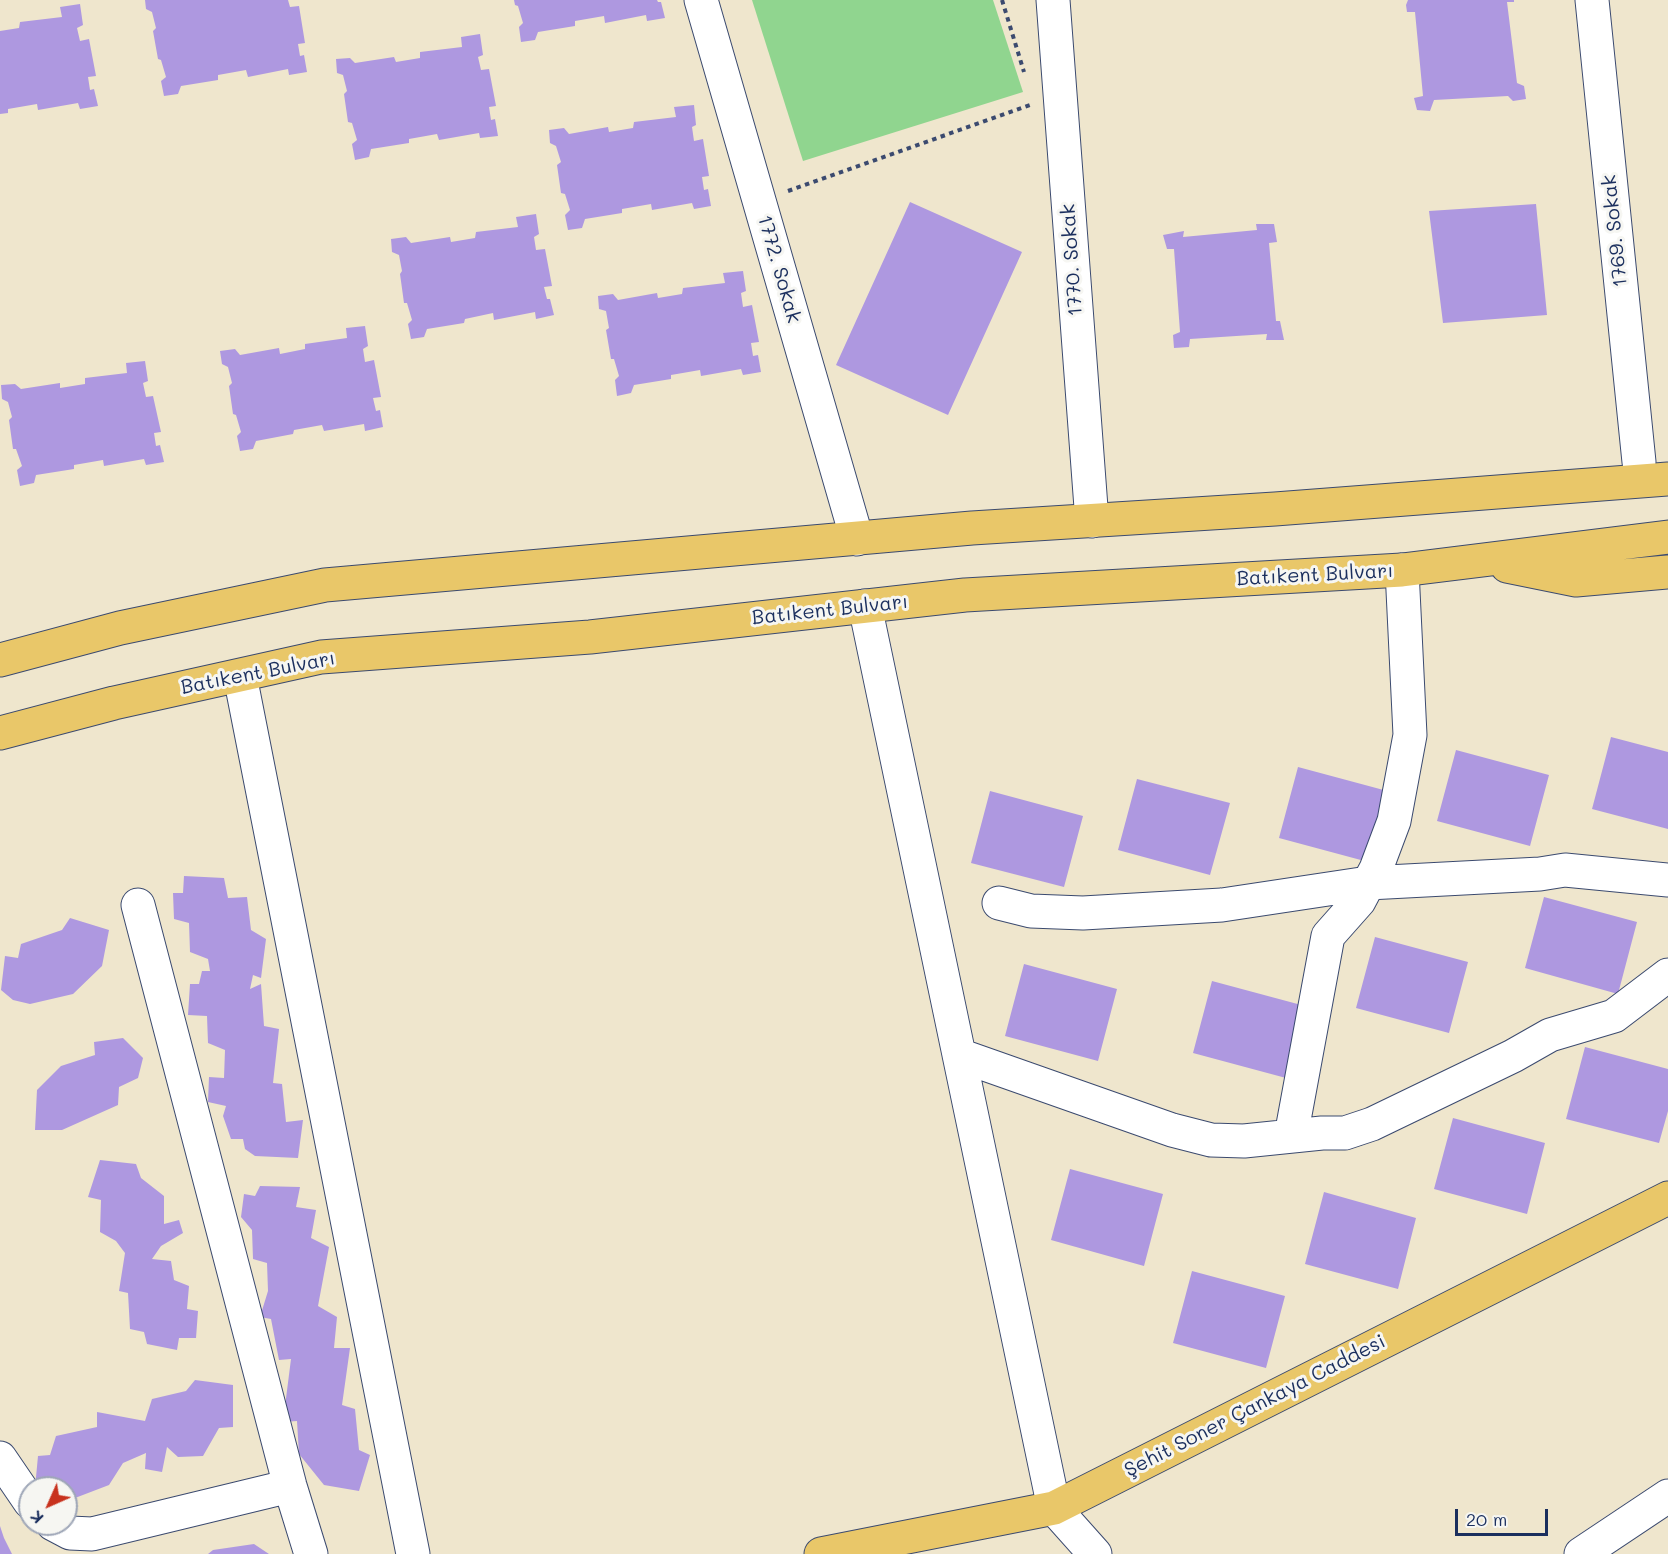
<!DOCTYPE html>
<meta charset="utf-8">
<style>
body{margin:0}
#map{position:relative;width:1668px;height:1554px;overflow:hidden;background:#efe6cd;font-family:Mali,sans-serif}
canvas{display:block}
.north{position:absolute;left:18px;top:1476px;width:60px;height:60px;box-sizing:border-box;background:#f6f6f2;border:2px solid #9ea6b7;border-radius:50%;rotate:225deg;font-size:16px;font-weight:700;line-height:24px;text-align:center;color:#1b2f5e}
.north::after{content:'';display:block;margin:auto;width:21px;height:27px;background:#c8321e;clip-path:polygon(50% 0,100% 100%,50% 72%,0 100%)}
.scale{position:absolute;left:1455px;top:1509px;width:93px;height:27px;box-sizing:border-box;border:3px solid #1b2f5e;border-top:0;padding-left:8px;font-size:18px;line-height:21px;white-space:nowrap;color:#1b2f5e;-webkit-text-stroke:4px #f6f6f2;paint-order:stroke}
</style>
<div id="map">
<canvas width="1668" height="1554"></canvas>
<div class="north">K</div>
<div class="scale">20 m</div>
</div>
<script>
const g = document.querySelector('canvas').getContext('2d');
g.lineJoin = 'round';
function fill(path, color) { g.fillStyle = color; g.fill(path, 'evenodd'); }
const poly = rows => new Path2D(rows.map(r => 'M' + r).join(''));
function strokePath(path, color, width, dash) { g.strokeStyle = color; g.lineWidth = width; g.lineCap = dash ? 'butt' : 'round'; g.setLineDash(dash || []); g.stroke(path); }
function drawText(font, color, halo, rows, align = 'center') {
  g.font = font + ' Mali,sans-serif'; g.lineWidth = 6; g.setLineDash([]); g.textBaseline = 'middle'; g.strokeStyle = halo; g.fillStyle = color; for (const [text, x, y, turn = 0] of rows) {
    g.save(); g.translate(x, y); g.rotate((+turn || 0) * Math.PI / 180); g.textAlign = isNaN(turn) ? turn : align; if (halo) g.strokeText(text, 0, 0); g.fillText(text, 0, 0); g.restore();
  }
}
const green = poly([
 [752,0,993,0,1023,92,803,161]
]);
const building = poly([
 [145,0,288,0,290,7,299,6,305,43,298,44,300,56,304,55,307,72,289,75,288,69,248,77,246,70,218,75,218,80,181,86,178,94,164,96,161,81,166,77,161,60,158,59,153,31,156,28,152,12,146,9],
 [514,0,657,0,658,2,661,2,665,18,647,21,646,15,605,23,604,16,575,21,575,26,538,32,535,40,521,42,519,27,523,23,518,6,515,5],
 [1408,0,1514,0,1514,2,1507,2,1517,83,1524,86,1526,99,1513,101,1508,96,1434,100,1430,111,1417,110,1414,98,1423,96,1415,12,1407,12,1406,5],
 [80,4,83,25,77,28,80,41,89,39,96,76,88,77,90,90,94,89,98,106,80,109,78,103,38,110,37,104,8,109,8,113,0,114,0,31,19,28,20,22,62,17,60,7],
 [480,34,483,55,478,57,481,70,489,69,496,106,489,107,491,120,495,119,498,136,480,138,479,133,439,140,437,134,409,139,409,143,371,149,369,157,355,160,352,144,357,140,352,123,348,122,344,94,347,91,343,75,337,73,336,59,350,58,355,63,394,57,396,62,420,58,420,52,462,47,461,37],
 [694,105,696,125,692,127,694,141,703,139,709,176,702,177,704,190,708,189,711,206,694,209,692,203,652,210,651,204,622,209,622,213,585,219,582,228,568,230,565,215,570,210,565,194,561,193,557,165,561,162,556,146,550,143,549,130,564,128,569,134,608,127,609,132,633,128,634,122,676,117,674,107],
 [910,202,1022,252,948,415,836,365],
 [1536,204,1547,315,1443,323,1429,211],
 [536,214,539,234,534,237,536,250,545,249,552,286,544,287,547,299,550,299,554,315,536,319,535,312,494,320,493,313,465,319,464,323,427,329,424,337,411,339,408,324,412,320,407,303,404,303,400,274,402,271,399,255,392,252,391,239,406,237,411,243,450,237,451,242,475,238,476,232,518,227,516,217],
 [1256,224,1274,224,1277,242,1269,243,1276,321,1280,321,1284,340,1266,340,1267,334,1190,339,1189,347,1174,348,1173,335,1180,332,1174,249,1167,249,1163,235,1184,231,1183,237,1257,230],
 [743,271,746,291,741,293,743,307,752,305,759,342,751,343,753,356,758,355,761,372,743,375,741,369,701,376,700,370,671,375,671,379,634,385,631,393,617,396,615,380,619,376,614,359,611,359,606,330,609,328,606,311,599,309,598,296,613,294,618,300,657,293,658,298,682,294,683,288,725,283,723,273],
 [365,326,368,346,363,349,365,362,374,360,381,397,373,398,376,411,380,410,383,427,365,431,364,424,324,431,322,425,294,430,293,434,256,441,253,449,240,451,237,436,241,432,236,415,233,414,229,386,232,383,228,367,222,364,220,351,235,349,240,355,279,348,280,354,305,349,305,344,347,338,346,328],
 [145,361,148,381,143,383,146,397,153,396,161,432,154,433,156,446,160,445,164,462,146,465,144,459,104,466,103,460,74,465,74,469,36,475,34,483,20,486,17,470,22,466,16,449,13,449,9,420,12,417,8,402,2,399,1,385,15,384,21,389,60,383,60,388,85,384,85,378,127,373,126,363],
 [1611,737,1668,752,1668,829,1592,809],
 [1456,750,1549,775,1530,846,1437,821],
 [1298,767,1391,792,1372,863,1279,838],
 [1137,779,1230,803,1210,875,1118,850],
 [990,791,1083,816,1064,887,971,863],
 [184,876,224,878,228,898,247,897,251,930,266,939,261,978,253,975,250,989,261,984,264,1026,279,1029,273,1083,282,1084,286,1122,303,1120,298,1158,255,1156,245,1149,243,1139,231,1139,223,1116,226,1106,208,1102,209,1077,224,1078,225,1050,208,1043,207,1016,188,1015,190,984,199,984,202,971,210,971,208,959,190,952,189,923,174,919,173,893,183,893],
 [1544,897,1637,922,1618,994,1525,968],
 [70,918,109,930,102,966,73,994,30,1004,13,1000,1,990,5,956,18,958,21,944,62,930],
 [1375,937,1468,962,1449,1033,1356,1008],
 [1024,964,1117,989,1098,1061,1005,1036],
 [1212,981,1305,1006,1286,1078,1193,1053],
 [123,1038,143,1058,138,1078,119,1087,118,1105,62,1130,35,1130,37,1090,61,1066,95,1055,94,1042],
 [1585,1047,1668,1069,1668,1111,1659,1143,1566,1119],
 [1453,1118,1545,1143,1527,1214,1434,1189],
 [100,1160,136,1164,141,1178,164,1196,164,1224,179,1220,183,1233,161,1246,152,1259,171,1261,174,1280,189,1286,187,1309,198,1311,196,1338,179,1338,177,1350,147,1344,144,1332,130,1329,128,1293,119,1291,125,1253,116,1241,100,1232,101,1200,88,1197],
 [1070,1169,1163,1194,1144,1266,1051,1240],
 [260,1186,300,1187,296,1207,316,1210,311,1238,329,1247,318,1306,337,1317,334,1348,350,1348,342,1405,355,1409,359,1450,370,1455,359,1491,324,1485,299,1454,297,1421,283,1422,291,1359,279,1360,271,1319,260,1317,268,1291,267,1263,253,1259,252,1230,241,1217,244,1194,255,1196],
 [1324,1192,1416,1218,1398,1289,1305,1264],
 [1192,1271,1285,1296,1266,1368,1173,1343],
 [195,1380,233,1385,233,1427,219,1428,203,1456,178,1457,167,1447,162,1472,145,1469,146,1453,123,1463,109,1485,75,1498,66,1499,66,1488,35,1488,38,1456,50,1455,56,1436,97,1427,97,1412,145,1421,152,1399,186,1391],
 [0,1526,4,1538,12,1554,0,1554],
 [254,1544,269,1554,208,1554,213,1550]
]);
const path = poly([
 [1002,0,1024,72],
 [788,191,1030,105]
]);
const minor = poly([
 [701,0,857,539],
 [1053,0,1092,521],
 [1592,0,1639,462],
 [865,606,1054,1508,1095,1554],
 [240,676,413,1554],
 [999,903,1031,911,1083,913,1222,905,1368,883,1540,874,1565,870,1668,880],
 [138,905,290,1486,311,1554],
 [959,1055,1172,1130,1211,1140,1244,1141,1322,1133,1345,1133,1372,1124,1513,1056,1550,1035,1614,1016,1668,975],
 [1291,1136,1328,936,1359,901,1376,869,1394,821,1410,735,1402,570],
 [0,1458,30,1502],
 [53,1524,70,1533,92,1534,290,1486],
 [1581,1554,1668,1496]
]);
const major = poly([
 [1507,566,1576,580,1668,572],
 [0,660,120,628,325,585,972,528,1275,509,1668,479],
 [0,733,114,703,321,657,590,637,965,595,1402,570,1668,537],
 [821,1554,1054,1508,1668,1198]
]);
const streetNames = [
 ["1769. Sokak",1615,231,-96],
 ["1770. Sokak",1072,260,-94],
 ["1772. Sokak",779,269,74],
 ["Batıkent Bulvarı",1315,575,-3],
 ["Batıkent Bulvarı",830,610,-6],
 ["Batıkent Bulvarı",258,673,-11],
 ["Şehit Soner Çankaya Caddesi",1255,1406,-27]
];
fill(green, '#90d58f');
fill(building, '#ae98e0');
strokePath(minor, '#3b4a6f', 35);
strokePath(major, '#3b4a6f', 35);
strokePath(path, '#3b4a6f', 4, [4.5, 4.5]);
strokePath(minor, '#fff', 33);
strokePath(major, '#e9c769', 33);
drawText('20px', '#1b2f5e', '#f6f6f2', streetNames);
</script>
